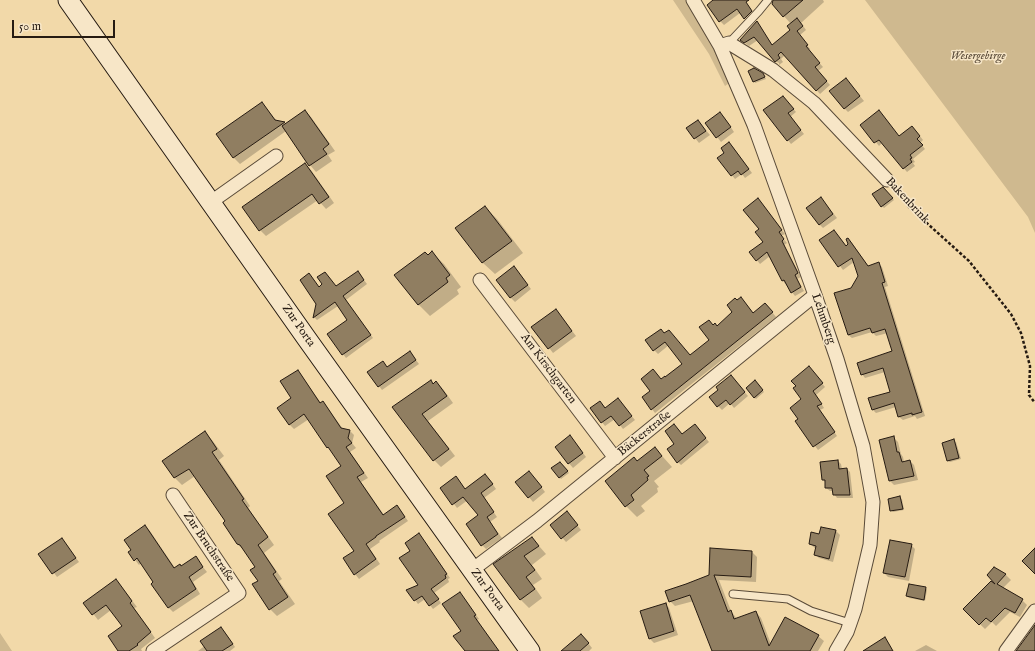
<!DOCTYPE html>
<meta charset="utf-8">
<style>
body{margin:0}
#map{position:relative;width:1035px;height:651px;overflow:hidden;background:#f2d9a9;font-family:"IM FELL English",serif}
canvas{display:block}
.scale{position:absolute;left:12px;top:20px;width:103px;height:18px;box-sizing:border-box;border:2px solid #261b12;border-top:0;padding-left:5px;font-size:12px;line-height:14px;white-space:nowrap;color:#261b12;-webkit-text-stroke:3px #f7e6c7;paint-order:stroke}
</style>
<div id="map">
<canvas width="1035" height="651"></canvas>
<div class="scale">50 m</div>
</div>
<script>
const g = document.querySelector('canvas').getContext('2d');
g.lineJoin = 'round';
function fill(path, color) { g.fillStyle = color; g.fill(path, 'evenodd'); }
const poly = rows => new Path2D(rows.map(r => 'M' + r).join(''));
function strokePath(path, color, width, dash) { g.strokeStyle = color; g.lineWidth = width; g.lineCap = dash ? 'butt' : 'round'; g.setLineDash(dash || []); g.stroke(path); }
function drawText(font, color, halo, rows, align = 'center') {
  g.font = font + ' "IM FELL English",serif'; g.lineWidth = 3; g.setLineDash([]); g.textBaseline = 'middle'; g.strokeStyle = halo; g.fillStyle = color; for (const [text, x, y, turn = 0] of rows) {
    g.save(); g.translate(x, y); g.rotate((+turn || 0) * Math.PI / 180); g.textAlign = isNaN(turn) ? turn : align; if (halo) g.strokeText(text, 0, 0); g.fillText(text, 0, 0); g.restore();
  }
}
const green = poly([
 [673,0,693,0,736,78,725,86,709,54],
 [865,0,1035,0,1035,233,1028,217],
 [0,633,12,651,0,651]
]);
const shadow = poly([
 [725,0,728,0,740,13,724,25,720,21],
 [779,0,823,0,824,2,801,23,806,30,800,35,810,49,808,50,823,67,818,71,830,85,820,94,785,55,781,59,783,62,779,65,779,63,773,60,758,40,749,46,741,40,757,22,773,46,792,30,791,24,774,5],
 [763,74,766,79,755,83,754,81],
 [846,79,864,101,848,112,844,108],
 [783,97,796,112,790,117,804,134,791,144,764,110],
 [262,103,277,121,285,123,286,124,305,111,311,117,335,151,328,155,332,161,316,172,310,165,286,131,240,164,234,158,217,134],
 [724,117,734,132,721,142,706,123],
 [698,121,710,135,699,143,688,129],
 [862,125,900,137,916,131,923,140,920,143,925,149,913,159,915,162,913,163,915,166,907,172,882,143,879,146],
 [733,147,752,173,745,178,742,174,735,179,719,159],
 [305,164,311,170,334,203,326,209,318,200,266,236,260,230],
 [883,188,894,200,884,208,882,206],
 [821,198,837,218,823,228,819,224],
 [761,203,785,234,781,236,787,243,784,245,801,277,797,279,804,291,795,296,783,281,770,256,760,264,751,253,764,242,760,229],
 [485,207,497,219,523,253,495,274,483,263,457,228],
 [834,231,846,247,849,245,848,239,852,243,869,267,878,264,882,267,888,286,885,287,925,416,917,419,915,416,903,420,899,417,896,407,876,413,873,410,891,392,885,372,865,378,862,374,894,352,888,333,876,336,872,332,852,338,848,335,852,289,859,276,854,262,843,270,821,241],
 [432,253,444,264,461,287,457,290,459,294,430,316,419,305,396,275],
 [358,272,367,284,346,300,373,338,346,358,343,354,348,321,338,306,317,320,314,317,317,303,309,275,319,288,336,287],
 [518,272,531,289,515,302,511,298],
 [744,302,754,314,769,308,776,317,655,413,652,409,652,391,661,380,683,364,669,345,658,354,654,350,661,330,690,356,711,340,713,326,718,327],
 [559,314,576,336,553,353,533,327],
 [410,352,419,364,382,390,369,373,387,368],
 [298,371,321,403,323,402,327,407,343,429,350,431,354,435,352,443,356,448,350,452,368,478,361,482,384,515,401,511,408,521,379,541,380,542,370,549,380,564,359,579,355,574,355,551,346,503,342,466,309,419,294,429,289,424],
 [812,371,825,387,816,395,824,408,820,410,837,436,818,450,796,421,799,419,802,399],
 [734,380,748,396,734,408,730,403,722,410,718,406],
 [436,382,443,389,453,403,428,421,455,456,441,467,434,460,393,408],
 [757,383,764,392,756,399,754,397],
 [600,402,606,408,621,403,635,420,623,429,615,419,605,426,591,408],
 [698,429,709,442,681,465,678,462,675,445,683,435],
 [205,433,212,440,224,456,219,460,250,506,248,508,274,545,264,553,282,579,279,581,295,604,277,616,270,609,259,581,257,567,245,551,237,544,226,522,195,476,182,485,175,478,164,461],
 [894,438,898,442,901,454,903,457,904,462,910,461,914,465,918,480,894,485,890,481,880,440],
 [574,441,586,457,573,468,556,448],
 [954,441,956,442,961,459,950,462,948,461,943,444],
 [655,448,672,467,654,481,659,487,657,488,658,492,641,506,645,511,637,517,626,506,606,481,637,462],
 [838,461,841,464,842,469,847,469,850,472,853,498,837,498,834,494,833,491,830,491,826,488,826,483,823,480],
 [562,465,569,473,561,479,553,469],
 [533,476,545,492,533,502,516,482],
 [489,479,496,489,484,498,497,517,490,522,502,538,486,549,482,545,480,515,468,500,457,508,442,488,465,489],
 [900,498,902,499,904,510,893,512,891,510],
 [571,517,581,530,566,542,551,525],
 [145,526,150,531,175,568,181,567,195,557,207,572,193,582,200,594,173,612,169,608,141,563,139,565,135,560,132,550],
 [821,528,836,531,840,535,833,562,819,558,815,554,816,549,810,544,819,535],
 [422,538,450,578,448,579,449,582,434,593,441,603,433,609,425,599,418,604,415,600,419,586,411,551],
 [532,538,546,554,532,565,542,579,533,585,542,598,529,608,520,599,494,565],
 [62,539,79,562,57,577,40,554],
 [911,545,915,549,909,581,888,577,884,573],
 [752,552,757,557,756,582,719,580,731,611,737,619,756,612,761,618,771,644,818,636,824,641,818,651,713,651,694,601,675,606,670,601,710,575],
 [994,569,1006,575,1011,580,1002,589,1022,600,1027,605,1020,617,1010,612,996,626,992,622,985,629,964,609,999,587,988,575],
 [116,580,137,607,134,608,155,638,141,649,142,651,119,651,123,626,111,610,98,620,85,603],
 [926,588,927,590,925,601,909,598,907,596],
 [460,593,479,619,477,620,499,651,466,651],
 [665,604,669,608,678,635,654,643,650,639,641,611],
 [224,631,235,647,230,651,198,651],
 [585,639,592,648,589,651,563,651],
 [926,645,937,651,915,651]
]);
const building = poly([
 [713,0,749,0,746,2,752,11,744,19,737,9,719,22,707,5,713,0],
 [773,0,803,0,783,17,772,4,773,0],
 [797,18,803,26,797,31,808,45,806,46,820,63,815,67,827,81,816,91,781,52,778,55,780,58,775,62,754,37,744,43,740,40,757,21,772,45,790,30,787,26,797,18],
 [754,68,763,73,765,77,753,82,748,71,754,68],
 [846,78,860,96,844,109,829,91,846,78],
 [783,96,794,109,788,113,801,130,787,141,763,110,783,96],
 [262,102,275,120,285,122,233,158,216,134,262,102],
 [305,110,329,144,323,149,327,154,309,166,282,126,305,110],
 [879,110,899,136,912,126,920,136,917,139,923,145,910,155,912,158,910,159,912,162,903,169,879,140,874,143,860,125,879,110],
 [720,112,731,127,716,138,705,123,720,112],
 [698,120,706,131,694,139,686,128,698,120],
 [729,142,749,169,741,175,738,171,731,176,717,158,724,153,721,148,729,142],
 [305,163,329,197,319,204,312,194,259,231,242,207,305,163],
 [883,187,893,198,881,207,872,194,883,187],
 [821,197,833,214,819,225,806,208,821,197],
 [758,198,782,230,779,232,784,239,782,241,798,273,795,275,801,287,791,293,784,280,782,281,767,252,756,261,749,252,763,242,755,232,759,229,743,210,758,198],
 [485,206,512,241,482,263,455,228,485,206],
 [834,230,846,246,848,244,846,239,848,238,868,266,879,262,885,282,882,283,922,412,912,415,912,413,898,417,894,403,872,410,868,398,890,392,883,368,861,375,857,363,892,351,885,329,872,333,870,328,848,335,834,293,851,288,858,276,852,258,838,267,819,240,834,230],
 [432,251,450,275,446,278,448,282,418,305,394,275,425,252,428,255,432,251],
 [514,266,528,285,510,298,496,280,514,266],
 [358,271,364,280,343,296,371,335,342,355,327,334,347,320,335,302,313,318,316,304,300,280,309,273,319,287,322,284,317,277,325,272,336,286,358,271],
 [741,297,753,313,765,303,773,312,651,410,642,397,650,391,641,379,653,369,661,379,665,376,665,377,682,364,665,342,653,351,645,340,661,329,664,333,669,330,690,355,709,340,699,327,709,320,713,325,715,323,717,326,732,312,727,305,735,298,737,300,741,297],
 [556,309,572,331,548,349,531,327,556,309],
 [410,351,416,360,378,387,367,372,383,361,387,367,410,351],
 [809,366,823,383,813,391,822,404,817,406,835,432,813,447,795,421,798,419,790,408,801,399,793,388,796,386,791,381,809,366],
 [298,370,320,403,323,401,341,428,350,430,348,438,352,443,346,447,364,473,357,477,383,515,397,505,405,517,376,536,376,537,366,544,376,559,354,575,343,558,354,551,328,514,344,503,326,476,341,466,328,447,327,448,304,414,289,425,277,408,291,398,280,381,298,370],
 [731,375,745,392,730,405,726,400,717,407,709,397,718,390,716,387,731,375],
 [431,380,433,384,436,381,447,396,422,414,449,449,433,461,392,407,431,380],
 [755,380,763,390,754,398,746,388,755,380],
 [618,398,632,416,619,426,611,416,601,423,590,408,600,401,605,408,618,398],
 [674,424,682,434,695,424,706,438,677,463,667,449,674,444,665,431,674,424],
 [205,431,217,449,212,452,244,499,242,500,268,537,258,545,276,572,273,574,288,597,269,610,252,584,258,581,250,570,255,567,240,545,237,544,223,523,225,521,189,469,174,478,162,461,205,431],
 [570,435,583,453,568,464,555,447,570,435],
 [894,436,897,452,899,452,902,462,910,460,914,476,889,481,879,440,894,436],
 [954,439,959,458,947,461,942,443,954,439],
 [655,447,662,456,644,470,649,476,647,477,648,480,631,495,634,500,625,507,605,481,634,457,637,461,655,447],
 [838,460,839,469,847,468,850,495,833,495,832,488,825,488,825,480,822,480,820,462,838,460],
 [560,462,568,471,559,478,551,468,560,462],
 [529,471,542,487,528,498,515,482,529,471],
 [485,474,493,484,481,493,494,512,487,517,498,534,481,546,466,524,478,515,463,497,452,505,440,488,456,476,465,489,485,474],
 [900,496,903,509,890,511,888,499,900,496],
 [567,511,578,525,561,539,550,525,567,511],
 [145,525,174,568,180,564,181,566,196,556,203,567,189,577,196,589,168,608,151,584,153,582,137,558,134,561,128,552,131,550,124,540,145,525],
 [821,527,836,530,829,559,814,555,816,546,809,544,811,532,819,534,821,527],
 [419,533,447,574,445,575,446,578,431,589,439,599,429,606,422,596,414,601,406,590,418,585,399,558,410,551,405,543,419,533],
 [532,537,539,546,524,556,535,570,526,577,535,589,520,600,493,564,532,537],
 [62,538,76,558,52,574,38,554,62,538],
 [890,540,912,544,905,577,883,573,890,540],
 [710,548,752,551,751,577,714,575,728,612,731,610,734,619,756,611,769,646,785,617,819,635,810,651,712,651,690,595,669,602,665,591,686,584,709,575,710,548],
 [1035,548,1035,574,1022,561,1035,548],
 [994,567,1006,574,997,584,1023,599,1015,613,1005,608,991,622,986,618,979,625,963,609,991,581,995,584,987,575,994,567],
 [116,579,132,601,130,603,151,632,137,644,138,645,129,651,118,651,108,636,122,626,106,605,92,615,83,603,116,579],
 [909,584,926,587,924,600,906,596,909,584],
 [460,592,476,615,474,616,499,651,465,651,453,636,461,631,442,604,460,592],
 [666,603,674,631,649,639,640,611,666,603],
 [1035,625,1035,651,1016,651,1035,625],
 [221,627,233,644,222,651,207,651,200,641,221,627],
 [581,634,589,643,580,651,561,651,581,634],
 [885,637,893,651,863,651,885,637]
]);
const path = poly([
 [895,190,909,207,969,261,1011,314,1021,333,1030,366,1029,395,1035,403]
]);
const service = poly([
 [729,43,759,11,768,0],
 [733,594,788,599,811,611,850,623]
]);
const minor = poly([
 [693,0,720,46,754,125,815,295,837,359,863,446,873,502,870,545,855,609,847,632,836,651],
 [720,46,729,43,773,70,814,103,887,180],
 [211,202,276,156],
 [480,280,615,458],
 [472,570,537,521,815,295],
 [153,651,239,593,173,495],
 [1006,651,1035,611]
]);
const secondary = poly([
 [68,0,307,339,530,651]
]);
const parkNames = [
 ["Wesergebirge",978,57]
];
const streetNames = [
 ["Bakenbrink",907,201,47],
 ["Lehmberg",823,319,71],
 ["Zur Porta",298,326,55],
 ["Am Kirschgarten",548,369,53],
 ["Bäckerstraße",645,434,-39],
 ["Zur Bruchstraße",208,547,56],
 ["Zur Porta",487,590,54]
];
fill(green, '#cfb98f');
fill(shadow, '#0003');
fill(building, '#907e61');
strokePath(building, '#261b12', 1);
strokePath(service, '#594a38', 9);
strokePath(minor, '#594a38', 15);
strokePath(secondary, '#261b12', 21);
strokePath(path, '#261b12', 2.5, [3, 2]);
strokePath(service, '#f7e6c7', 7);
strokePath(minor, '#f7e6c7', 13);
strokePath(secondary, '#f7e6c7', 19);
drawText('italic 12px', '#594a38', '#f7e6c7', parkNames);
drawText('12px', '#261b12', '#f7e6c7', streetNames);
</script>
